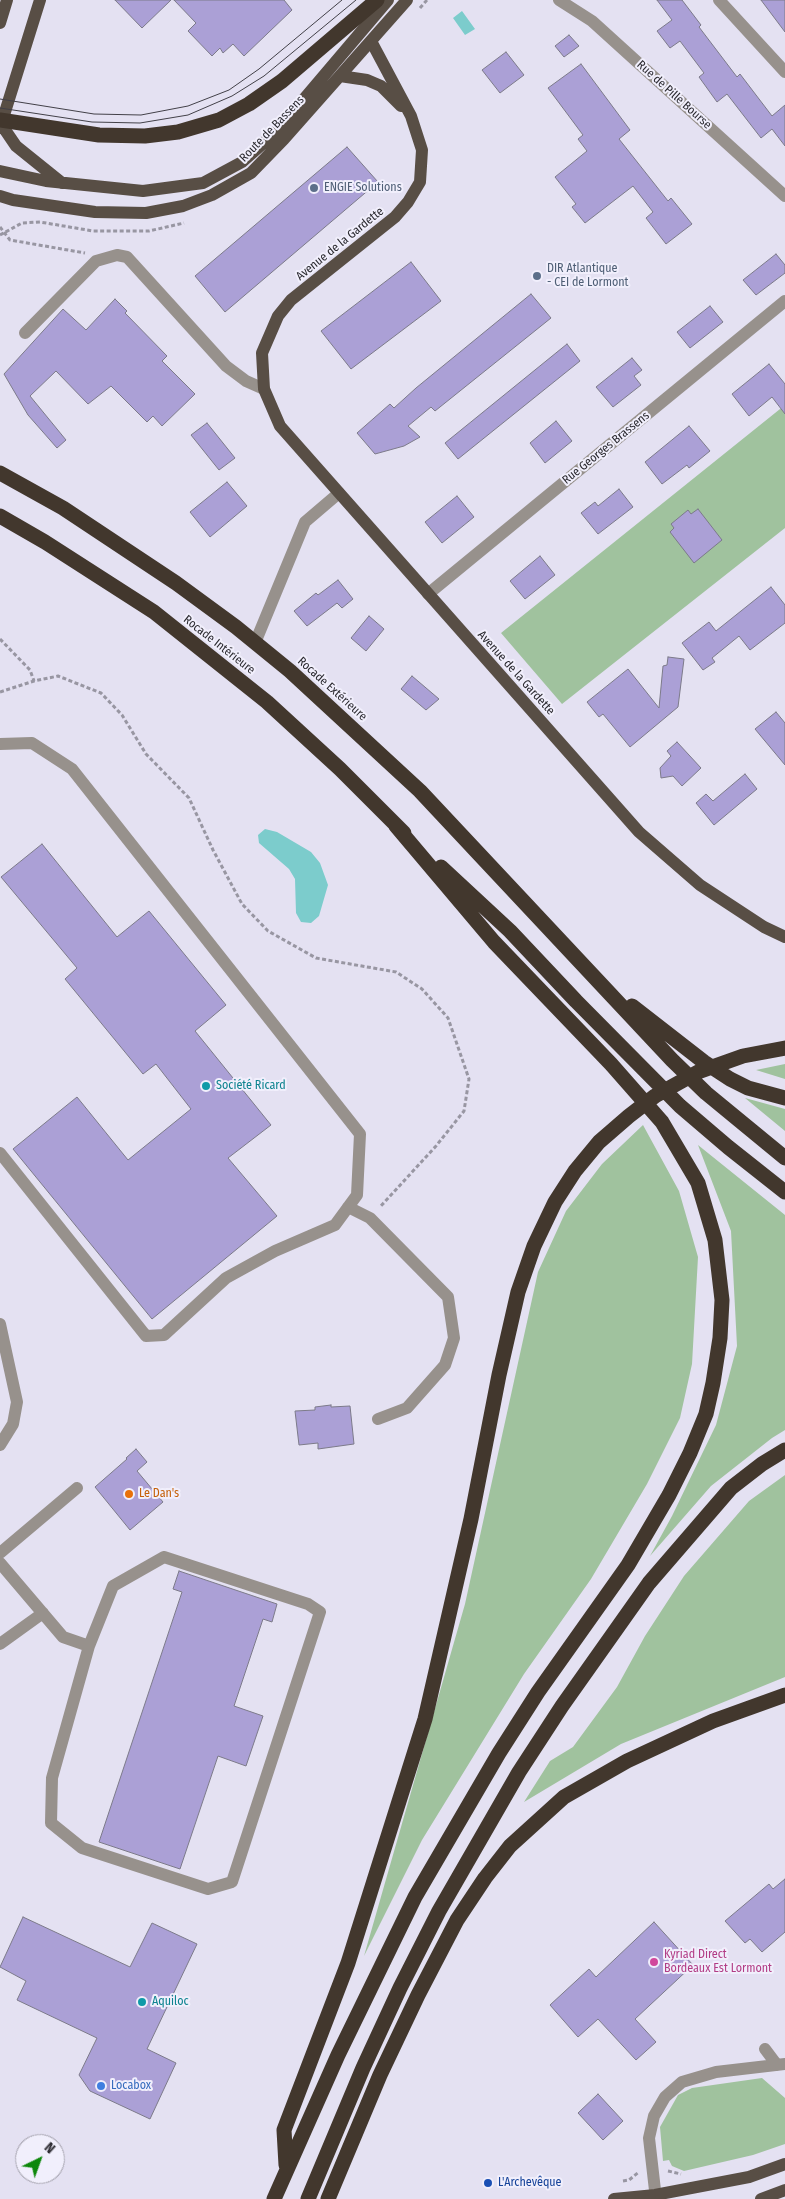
<!DOCTYPE html>
<meta charset="utf-8">
<style>
body{margin:0}
#map{position:relative;width:785px;height:2199px;overflow:hidden;background:#e4e1f2;font-family:"Fira Sans Condensed",sans-serif}
canvas{display:block}
.north{position:absolute;left:15px;top:2134px;width:50px;height:50px;box-sizing:border-box;background:#f1effc;border:1px solid #a19faa;border-radius:50%;rotate:42deg;font-size:14px;font-weight:700;line-height:20px;text-align:center;color:#29282e}
.north::after{content:'';display:block;margin:auto;width:18px;height:22px;background:#0d880b;clip-path:polygon(50% 0,100% 100%,50% 72%,0 100%)}
</style>
<div id="map">
<canvas width="785" height="2199"></canvas>
<div class="north">N</div>
</div>
<script>
const g = document.querySelector('canvas').getContext('2d');
g.lineJoin = 'round';
function fill(path, color) { g.fillStyle = color; g.fill(path, 'evenodd'); }
const poly = rows => new Path2D(rows.map(r => 'M' + r).join(''));
function strokePath(path, color, width, dash) { g.strokeStyle = color; g.lineWidth = width; g.lineCap = dash ? 'butt' : 'round'; g.setLineDash(dash || []); g.stroke(path); }
function drawText(font, color, halo, rows, align = 'center') {
  g.font = font + ' "Fira Sans Condensed",sans-serif'; g.lineWidth = 4; g.setLineDash([]); g.textBaseline = 'middle'; g.strokeStyle = halo; g.fillStyle = color; for (const [text, x, y, turn = 0] of rows) {
    g.save(); g.translate(x, y); g.rotate((+turn || 0) * Math.PI / 180); g.textAlign = isNaN(turn) ? turn : align; if (halo) g.strokeText(text, 0, 0); g.fillText(text, 0, 0); g.restore();
  }
}
const green = poly([
 [785,405,785,528,562,704,501,633],
 [785,1064,785,1079,756,1070],
 [745,1098,785,1109,785,1131],
 [643,1125,679,1191,698,1257,692,1364,680,1418,647,1484,591,1579,524,1674,422,1840,364,1956,465,1604,538,1272,566,1211,602,1164],
 [698,1145,785,1215,785,1430,772,1438,711,1486,650,1556,672,1516,716,1425,737,1346,731,1231],
 [785,1475,785,1677,621,1744,524,1802,550,1761,573,1747,617,1687,645,1636,684,1576,749,1501],
 [762,2078,785,2098,785,2144,753,2155,684,2171,672,2166,669,2160,663,2161,660,2127,678,2095,692,2088]
]);
const water = poly([
 [462,11,475,29,465,35,453,18],
 [265,829,277,832,311,852,320,863,328,885,319,916,311,923,301,922,296,913,295,879,289,869,259,843,258,835]
]);
const building = poly([
 [115,0,171,0,142,28,115,0],
 [174,0,284,0,292,10,244,56,233,44,223,53,220,48,212,56,188,31,196,23,174,0],
 [657,0,682,0,701,25,699,27,737,77,740,74,772,116,785,105,785,146,772,129,761,138,727,94,717,102,699,77,704,73,680,41,670,48,657,31,672,20,657,0],
 [761,0,785,0,785,32,761,0],
 [569,35,579,46,564,57,555,46,569,35],
 [506,52,524,75,500,93,482,70,506,52],
 [581,64,630,130,619,139,668,201,671,198,692,224,666,244,646,218,653,212,633,186,585,223,572,207,576,204,555,177,587,151,578,139,583,135,548,88,581,64],
 [347,147,378,182,225,312,195,276,347,147],
 [776,254,785,265,785,273,756,295,743,280,776,254],
 [411,262,441,301,351,369,321,331,411,262],
 [531,294,551,318,435,411,431,407,408,426,420,437,404,446,375,454,357,433,390,404,394,408,416,388,531,294],
 [115,299,127,311,125,313,167,356,162,361,195,394,162,426,153,416,147,422,111,386,88,404,56,371,30,396,66,440,57,448,28,415,4,374,63,309,86,330,115,299],
 [710,306,723,322,690,348,677,332,710,306],
 [567,344,580,361,458,459,445,443,567,344],
 [632,358,642,370,634,376,641,385,613,407,596,387,632,358],
 [769,364,785,384,785,414,772,397,749,416,732,394,769,364],
 [556,421,572,441,545,463,530,443,556,421],
 [207,423,235,458,219,470,191,435,207,423],
 [689,426,710,451,689,468,687,465,662,484,645,462,689,426],
 [227,482,247,506,210,537,190,512,227,482],
 [619,489,633,507,598,534,581,513,595,502,598,506,619,489],
 [457,496,474,517,442,543,425,522,457,496],
 [698,509,722,540,694,563,670,532,674,528,671,524,688,510,691,514,698,509],
 [540,556,555,575,525,599,510,581,540,556],
 [338,580,353,599,342,608,337,603,307,626,294,611,316,593,318,595,338,580],
 [771,587,785,605,785,623,750,650,739,636,712,658,715,662,703,670,682,643,709,622,716,631,771,587],
 [369,616,384,629,366,651,351,638,369,616],
 [668,657,684,659,678,707,630,747,603,714,599,717,587,702,628,669,659,708,663,666,667,665,668,657],
 [412,676,439,699,426,710,401,689,412,676],
 [776,712,785,723,785,765,755,729,776,712],
 [677,742,701,768,682,786,673,776,661,778,660,768,671,756,667,751,677,742],
 [745,774,757,789,714,825,696,803,706,794,713,801,745,774],
 [42,844,117,937,149,911,226,1005,195,1031,271,1125,228,1158,277,1216,152,1319,13,1149,77,1097,128,1160,191,1109,156,1064,143,1074,65,979,77,968,1,877,42,844],
 [331,1405,331,1407,350,1406,354,1444,318,1449,318,1443,299,1445,295,1411,315,1410,315,1407,331,1405],
 [136,1449,147,1462,137,1471,163,1502,130,1530,95,1487,127,1459,126,1458,136,1449],
 [179,1571,277,1604,272,1622,263,1619,234,1706,263,1716,246,1766,218,1756,180,1869,99,1842,182,1592,173,1589,179,1571],
 [785,1879,785,1932,762,1952,750,1939,745,1943,725,1921,769,1884,773,1889,785,1879],
 [23,1917,130,1967,152,1923,197,1944,147,2049,176,2063,150,2119,90,2091,79,2075,97,2038,17,2000,26,1981,0,1967,23,1917],
 [654,1922,693,1965,635,2019,656,2042,636,2060,598,2019,578,2037,550,2005,589,1969,596,1977,654,1922],
 [598,2094,623,2121,603,2140,578,2113,598,2094]
]);
const path = poly([
 [420,8,427,0],
 [0,227,10,240,85,253],
 [0,235,22,223,40,222,93,231,149,231,184,223],
 [0,639,30,670,34,681],
 [0,692,34,681,58,676,101,693,122,715,146,754,189,798,213,850,242,904,268,931,316,958,396,972,422,989,448,1018,469,1079,464,1111,436,1146,380,1207],
 [668,2171,681,2174],
 [623,2181,629,2180,639,2172]
]);
const minor = poly([
 [559,0,592,21,785,196],
 [719,0,785,72],
 [25,333,96,261,117,255,127,257,226,366,246,381,264,389],
 [428,594,785,301],
 [255,643,305,522,339,493],
 [0,744,32,743,72,769,360,1134,357,1195,335,1225,275,1251,226,1278,164,1335,146,1336,0,1153],
 [348,1207,370,1218,448,1297,454,1338,445,1365,407,1408,378,1419],
 [0,1324,17,1402,13,1424,0,1445],
 [0,1553,77,1488],
 [164,1557,308,1604,320,1612,232,1882,208,1889,82,1848,51,1823,52,1778,89,1646,113,1586,164,1557],
 [0,1563,63,1637,89,1646],
 [0,1644,43,1613],
 [765,2049,777,2065],
 [656,2199,649,2138,654,2116,665,2097,682,2082,716,2072,785,2064]
]);
const major = poly([
 [0,23,7,0],
 [371,41,411,116,422,150,420,182,408,202,395,217,291,300,278,316,262,353,264,389,280,426,639,832,700,885,764,927,785,937],
 [340,76,367,80,381,86,401,106],
 [1,124,16,146,62,183],
 [0,128,40,0],
 [0,171,46,181,143,191,203,183,242,162,276,132,388,0],
 [0,196,13,200,95,212,146,213,183,206,212,195,251,173,284,139,407,0],
 [614,2199,655,2195,749,2177,785,2164],
 [761,2199,785,2190]
]);
const highway = poly([
 [0,120,99,135,145,136,178,132,219,120,249,104,282,81,377,0],
 [0,473,63,508,176,583,236,627,290,671,420,791,672,1060,706,1093,785,1158],
 [0,516,45,542,154,612,267,702,340,769,404,833],
 [441,867,510,931,576,1001,680,1106,728,1147,785,1192],
 [632,1006,704,1062,730,1079,748,1088,785,1098],
 [286,2165,284,2130,348,1963,425,1719,471,1519,499,1375,518,1292,534,1246,555,1202,575,1171,599,1142,629,1116,655,1096,698,1072,743,1056,785,1048],
 [274,2199,338,2055,415,1897,499,1753,538,1692,628,1565,669,1495,690,1453,706,1414,713,1383,720,1338,722,1300,715,1240,698,1183,662,1122,611,1064,494,942,396,826],
 [308,2199,363,2068,400,1988,439,1911,519,1772,562,1706,649,1583,731,1488,762,1464,785,1450],
 [328,2199,380,2075,418,1995,457,1920,485,1878,510,1846,564,1797,627,1761,713,1721,785,1695]
]);
const tram = poly([
 [0,99,94,114,141,115,188,106,229,90,259,69,342,0],
 [0,108,92,122,140,123,188,115,232,96,264,76,356,0]
]);
const markers = [
 [314,188,5,"#5c6f8a"],
 [537,276,5,"#5c6f8a"],
 [206,1086,5,"#0f9aa8"],
 [129,1494,5,"#e8710a"],
 [654,1962,5,"#d1479c"],
 [142,2002,5,"#0f9aa8"],
 [101,2086,5,"#3f7fe0"],
 [488,2183,5,"#1a4fb4"]
];
const streetNames = [
 ["Rue de Pille Bourse",674,95,42],
 ["Route de Bassens",272,129,-46],
 ["Avenue de la Gardette",340,244,-39],
 ["Rue Georges Brassens",606,448,-39],
 ["Rocade Intérieure",219,645,38],
 ["Avenue de la Gardette",516,673,48],
 ["Rocade Extérieure",332,689,42]
];
const serviceNames = [
 ["ENGIE Solutions",324,188],
 ["DIR Atlantique",547,269],
 ["- CEI de Lormont",547,283]
];
const cultureNames = [
 ["Société Ricard",216,1086],
 ["Aquiloc",152,2002]
];
const foodNames = [
 ["Le Dan's",139,1494]
];
const hotelNames = [
 ["Kyriad Direct",664,1955],
 ["Bordeaux Est Lormont",664,1969]
];
const shopNames = [
 ["Locabox",111,2086]
];
const transitNames = [
 ["L'Archevêque",498,2183]
];
fill(green, '#a0c29e');
fill(water, '#7ccccc');
fill(building, '#aba0d6');
strokePath(building, '#7c7a89', 1);
strokePath(path, '#9896a2', 3, [4, 2.5]);
strokePath(minor, '#97918c', 12);
strokePath(major, '#584e45', 12);
strokePath(highway, '#42372d', 15);
strokePath(tram, '#424048', 1);
for (const [x, y, r, color] of markers) { const dot = new Path2D(); dot.arc(x, y, r, 0, 2 * Math.PI); g.fillStyle = color; g.fill(dot); strokePath(dot, '#f1effc', 2); }
drawText('12px', '#29282e', '#f1effc', streetNames);
drawText('12px', '#4e5e75', '#f1effc', serviceNames, 'left');
drawText('12px', '#0d838f', '#f1effc', cultureNames, 'left');
drawText('12px', '#c56008', '#f1effc', foodNames, 'left');
drawText('12px', '#b23c85', '#f1effc', hotelNames, 'left');
drawText('12px', '#366cbe', '#f1effc', shopNames, 'left');
drawText('12px', '#164399', '#f1effc', transitNames, 'left');
</script>
